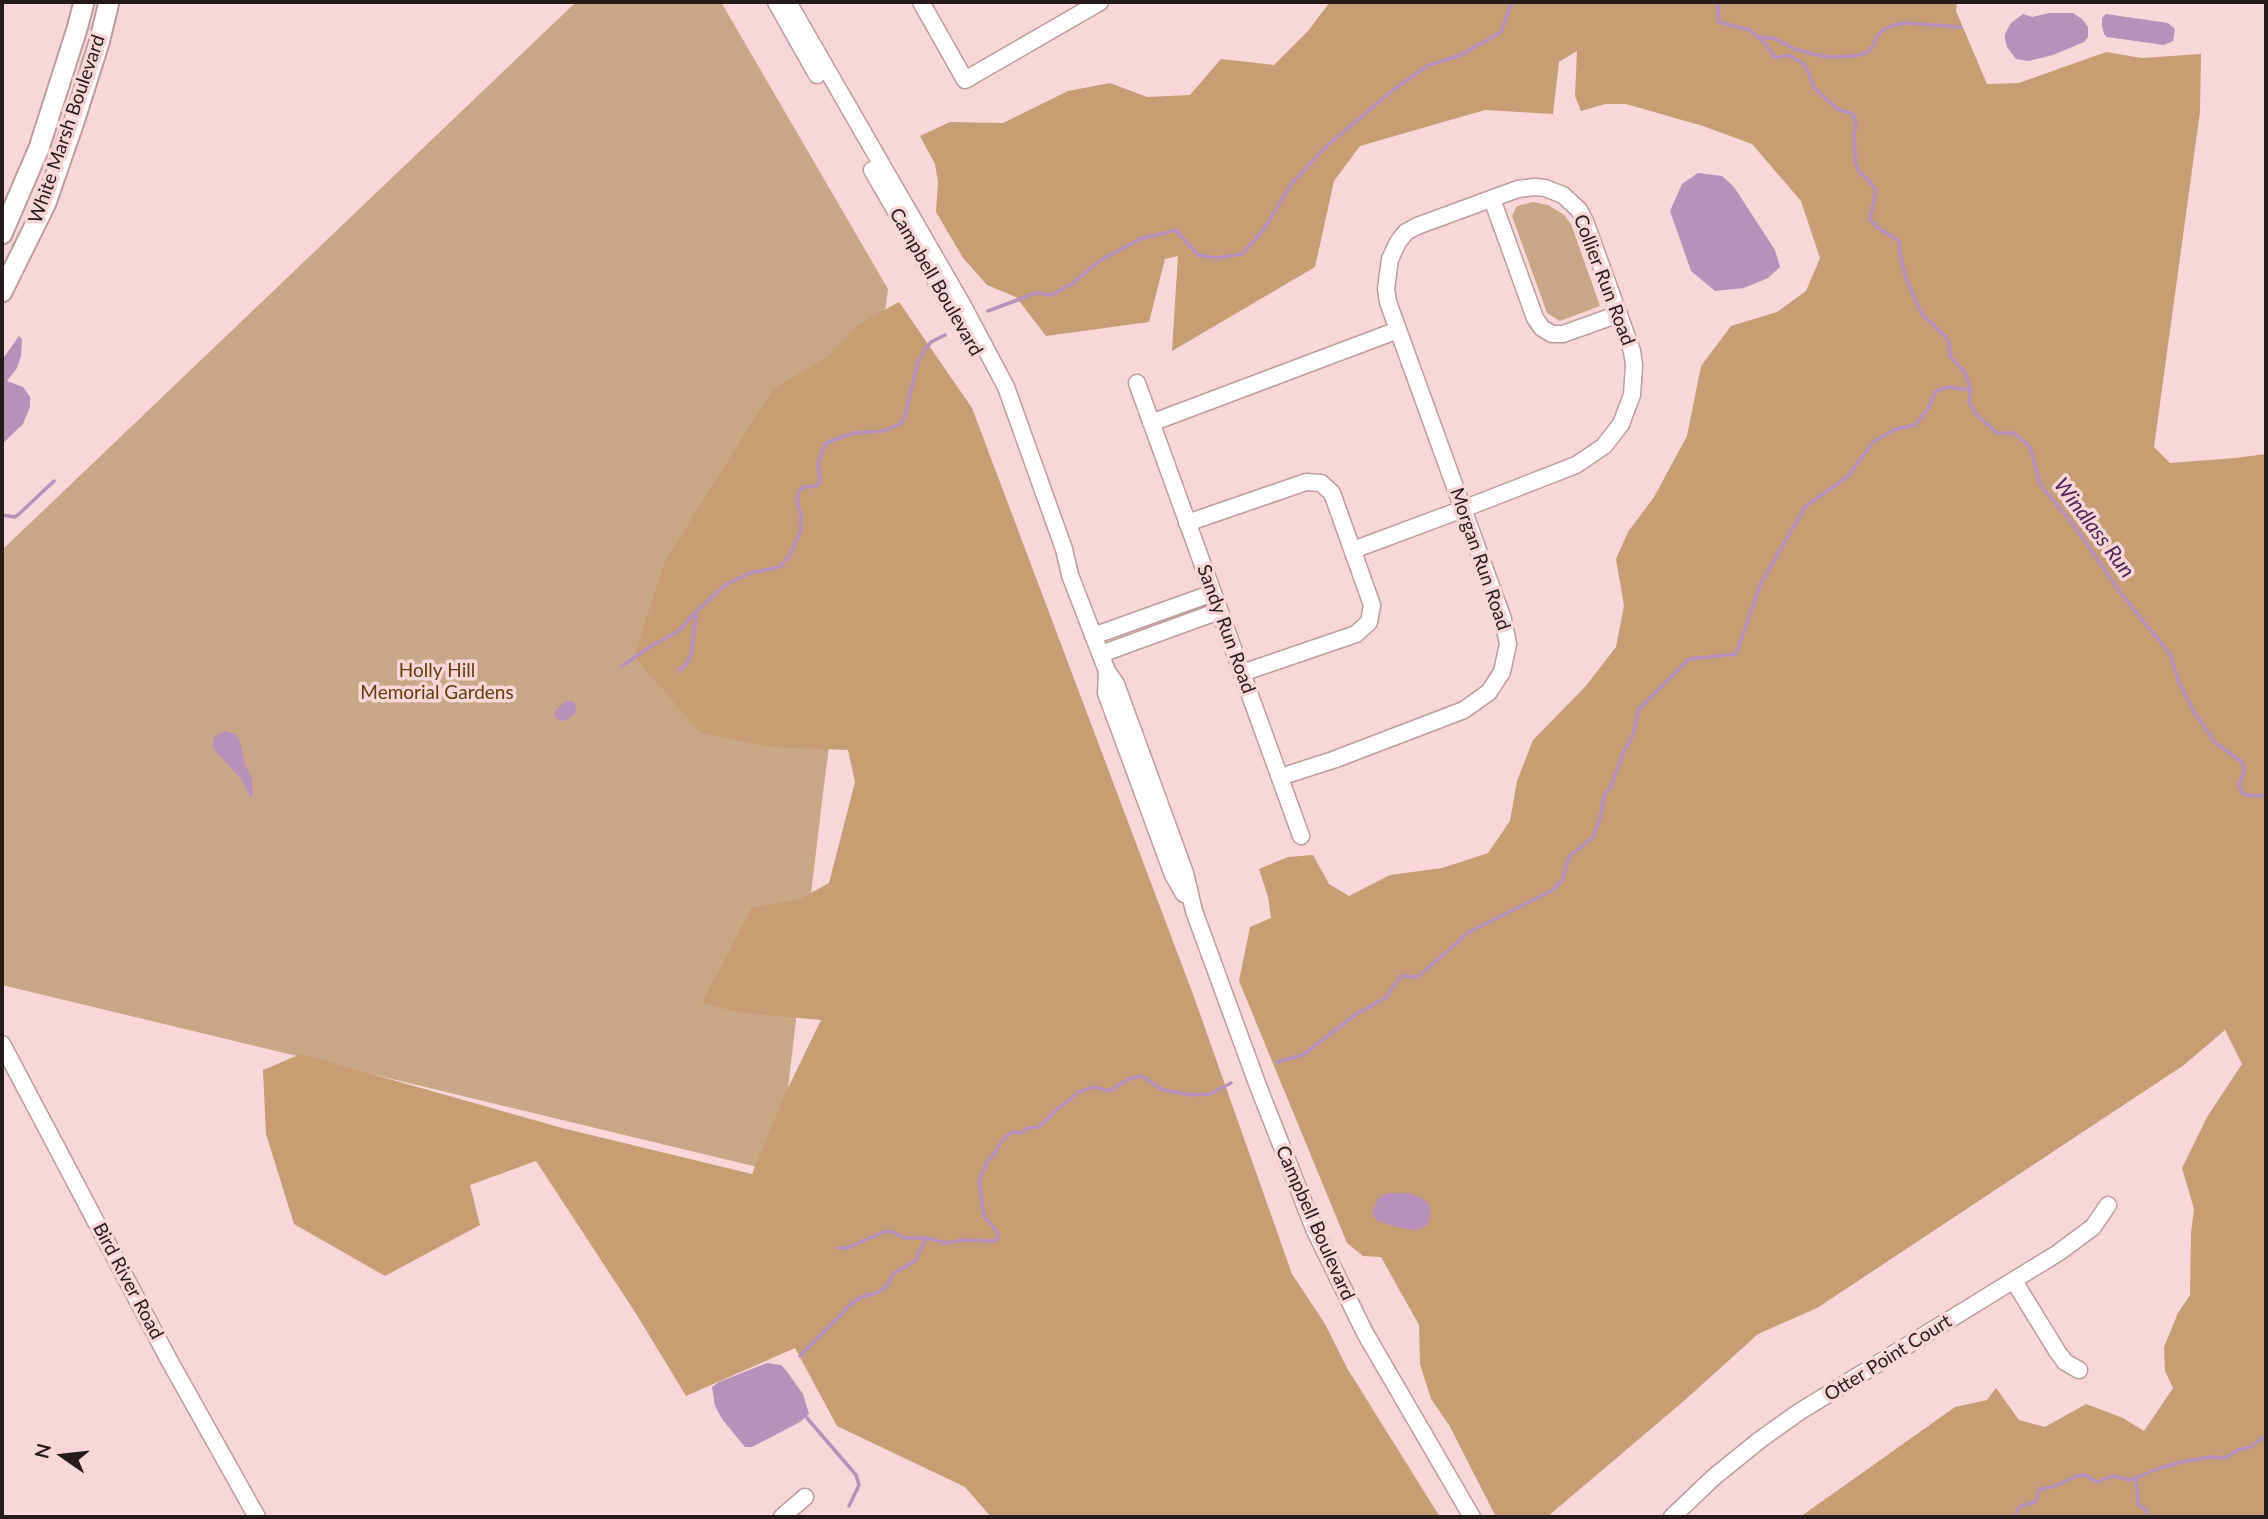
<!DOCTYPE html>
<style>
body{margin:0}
#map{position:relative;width:2268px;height:1519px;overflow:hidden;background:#f9d6d8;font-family:Lato,sans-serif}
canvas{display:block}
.frame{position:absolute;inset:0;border:4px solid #261a1b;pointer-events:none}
.north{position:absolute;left:28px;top:1421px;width:70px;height:70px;-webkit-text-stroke:5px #f9d6d8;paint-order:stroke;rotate:284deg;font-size:19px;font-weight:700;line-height:28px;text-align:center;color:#261a1b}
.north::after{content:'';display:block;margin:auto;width:24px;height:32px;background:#261a1b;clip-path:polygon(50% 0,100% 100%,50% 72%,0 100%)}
</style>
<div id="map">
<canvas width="2268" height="1519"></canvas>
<div class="frame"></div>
<div class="north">N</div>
</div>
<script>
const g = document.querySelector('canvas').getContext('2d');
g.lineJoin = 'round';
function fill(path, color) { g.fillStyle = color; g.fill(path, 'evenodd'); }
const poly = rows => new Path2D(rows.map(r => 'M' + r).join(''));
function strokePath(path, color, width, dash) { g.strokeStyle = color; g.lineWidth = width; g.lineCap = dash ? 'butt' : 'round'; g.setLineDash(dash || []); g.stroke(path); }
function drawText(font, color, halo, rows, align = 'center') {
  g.font = font + ' Lato,sans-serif'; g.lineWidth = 7; g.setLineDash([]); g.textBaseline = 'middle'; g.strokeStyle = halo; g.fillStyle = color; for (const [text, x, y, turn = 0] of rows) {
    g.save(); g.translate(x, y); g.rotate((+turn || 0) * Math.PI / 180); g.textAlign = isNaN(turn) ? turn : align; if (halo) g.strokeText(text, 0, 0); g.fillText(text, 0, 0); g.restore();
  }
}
const green = poly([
 [576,2,721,2,888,289,823,793,778,1172,2,985,2,550],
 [1533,202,1548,205,1563,214,1571,224,1600,306,1560,321,1547,313,1512,216,1517,206]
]);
const forest = poly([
 [1330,2,1957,2,1956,11,1987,84,2019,83,2106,52,2142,58,2201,54,2200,112,2154,447,2170,463,2235,458,2266,454,2266,1517,1800,1517,1955,1407,1987,1400,1996,1388,2019,1420,2045,1427,2086,1404,2123,1418,2144,1431,2173,1388,2165,1371,2164,1347,2178,1313,2190,1295,2191,1233,2194,1209,2182,1168,2207,1117,2242,1064,2225,1030,2184,1065,1817,1308,1758,1334,1685,1400,1547,1517,1496,1517,1449,1425,1431,1399,1420,1364,1419,1325,1381,1257,1363,1256,1347,1243,1239,981,1250,927,1271,918,1268,897,1259,869,1288,857,1313,855,1329,884,1349,896,1390,875,1442,868,1488,853,1510,821,1517,781,1533,740,1585,687,1616,647,1624,606,1616,559,1628,532,1654,497,1687,436,1701,366,1731,326,1777,312,1806,291,1820,258,1801,201,1752,144,1703,126,1626,104,1605,104,1581,111,1575,96,1577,51,1559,62,1553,114,1485,110,1360,146,1334,181,1315,267,1172,351,1178,256,1165,259,1149,322,1046,336,1016,297,987,285,963,258,936,212,938,182,935,164,920,136,950,122,1003,123,1068,91,1110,83,1147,97,1190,95,1221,59,1274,65,1308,31],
 [899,302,972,408,1194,997,1292,1274,1325,1324,1347,1368,1440,1517,991,1517,965,1487,837,1426,795,1348,686,1396,635,1312,536,1161,470,1185,480,1225,385,1276,294,1224,266,1134,263,1070,301,1054,562,1128,752,1174,786,1092,821,1020,741,1013,702,1003,752,907,798,900,829,883,855,782,848,750,768,747,701,733,634,657,665,561,773,389,827,357,859,324]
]);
const water = poly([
 [2049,13,2073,13,2082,19,2088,27,2088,37,2084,42,2053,55,2028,61,2016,59,2007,47,2005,39,2005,34,2011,23,2023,14,2032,17],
 [2106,14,2168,23,2175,29,2173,41,2164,45,2107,37,2104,34,2102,25,2102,18],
 [1698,173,1722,176,1734,187,1775,250,1780,267,1768,278,1744,288,1715,291,1691,271,1670,211,1682,184],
 [19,336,22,339,21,356,17,368,7,381,23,387,30,397,30,407,23,424,2,444,2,360],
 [572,701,576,705,575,714,566,720,560,721,555,717,555,711,564,702],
 [224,731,236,734,240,742,245,764,252,778,253,795,251,798,241,779,216,752,213,746,214,737],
 [1388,1193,1409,1193,1425,1200,1430,1207,1430,1217,1428,1225,1417,1230,1405,1229,1377,1221,1373,1215,1374,1207,1378,1198],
 [767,1363,781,1365,786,1370,803,1394,809,1414,800,1422,752,1447,745,1447,722,1419,715,1406,712,1387,719,1382]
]);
const stream = poly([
 [1718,2,1719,22,1750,30,1766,44,1775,58,1788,55,1801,62,1806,67,1815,89,1837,109,1853,114,1856,124,1854,136,1856,165,1859,172,1869,181,1876,191,1870,219,1877,227,1899,241,1900,253,1905,275,1918,306,1923,315,1945,336,1949,343,1950,356,1965,372,1971,390,1969,402,1977,415,1997,433,2014,433,2030,447,2040,484,2075,527,2120,592,2170,654,2179,683,2194,712,2215,742,2243,763,2244,771,2239,785,2242,792,2246,795,2266,796],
 [1760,37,1776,39,1795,49,1813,54,1829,57,1855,56,1866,53,1872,47,1878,35,1885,29,1894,25,1906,23,1960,27],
 [988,311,1036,293,1051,295,1072,284,1099,261,1140,239,1176,230,1198,255,1216,258,1242,254,1264,229,1292,183,1327,146,1393,90,1427,66,1461,55,1501,32,1512,2],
 [2,515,15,517,19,514,54,481],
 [622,666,653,645,679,631,695,613,725,585,750,573,780,567,789,556,800,533,801,516,797,499,800,490,804,487,816,486,820,482,818,462,826,443,854,433,883,431,900,424,904,419,918,362,925,349,931,342,945,335],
 [679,671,687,663,692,651,696,615],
 [1277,1062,1303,1055,1355,1015,1385,998,1401,976,1418,977,1469,932,1553,890,1562,880,1569,857,1593,837,1600,819,1604,796,1611,786,1624,751,1632,738,1639,709,1689,659,1736,654,1761,583,1805,507,1848,476,1873,442,1896,429,1915,425,1928,409,1936,391,1948,387,1971,390],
 [838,1248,847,1248,886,1231,893,1232,905,1238,926,1238,947,1243,963,1240,994,1241,998,1238,998,1233,984,1216,979,1181,987,1162,995,1153,1002,1140,1012,1132,1021,1133,1028,1128,1039,1127,1054,1112,1079,1092,1094,1087,1110,1091,1128,1079,1142,1076,1160,1089,1190,1095,1210,1094,1231,1083],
 [800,1356,851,1304,861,1297,877,1293,886,1287,894,1273,915,1261,926,1238],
 [807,1418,856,1475,859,1485,849,1506],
 [2136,1477,2138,1504,2146,1510,2148,1517],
 [2015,1517,2018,1509,2021,1506,2035,1502,2040,1489,2053,1487,2077,1476,2085,1475,2097,1482,2112,1476,2130,1480,2160,1468,2182,1462,2210,1457,2225,1458,2238,1450,2251,1447,2266,1435]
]);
const minor = poly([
 [776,2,817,75],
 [788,2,962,304,1006,387,1064,549,1070,575,1107,671,1116,684,1185,873,1194,911,1258,1086,1315,1231,1365,1333,1472,1517],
 [921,2,965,80,1100,2],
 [872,170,952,308],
 [1492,199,1535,318,1542,328,1552,334,1563,334,1619,314],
 [1137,383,1301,836],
 [1151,423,1398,330],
 [1187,523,1306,482,1321,483,1332,493,1372,605,1369,622,1356,634,1242,673],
 [1093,636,1213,593],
 [1101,654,1219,611],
 [1107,671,1106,693,1173,875,1184,894],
 [1280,777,1333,760,1464,710,1489,692,1502,672,1508,644,1503,619,1463,509,1388,302,1386,289,1390,259,1398,242,1406,232,1417,226,1518,189,1535,187,1545,188,1563,195,1579,210,1585,221,1632,351,1634,365,1632,395,1621,424,1604,446,1576,465,1463,509,1353,550],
 [2,1044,169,1360,257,1517],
 [2014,1281,2057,1351,2065,1362,2079,1370],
 [782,1517,805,1497],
 [1672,1517,1714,1477,1761,1439,1799,1412,2058,1253,2093,1227,2108,1205]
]);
const major = poly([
 [2,234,39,148,77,29,84,2],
 [2,292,46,203,74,122,99,43,109,2]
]);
const streetNames = [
 ["White Marsh Boulevard",67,129,-71],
 ["Collier Run Road",1604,280,69],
 ["Campbell Boulevard",936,282,60],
 ["Morgan Run Road",1480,559,71],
 ["Sandy Run Road",1226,629,70],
 ["Campbell Boulevard",1315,1223,66],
 ["Bird River Road",128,1281,62],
 ["Otter Point Court",1888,1358,-32]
];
const parkNames = [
 ["Holly Hill",437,671],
 ["Memorial Gardens",437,693]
];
const waterNames = [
 ["Windlass Run",2094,528,53]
];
fill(green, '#c9a786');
fill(forest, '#c79d74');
fill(water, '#b791bc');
strokePath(stream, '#b791bc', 3.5);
strokePath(minor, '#bd9c9e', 19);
strokePath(major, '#bd9c9e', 23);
strokePath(minor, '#fff', 16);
strokePath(major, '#fff', 19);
drawText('19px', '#261a1b', '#f9d6d8', streetNames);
drawText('19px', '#653c08', '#f9d6d8', parkNames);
drawText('italic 21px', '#512258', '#f9d6d8', waterNames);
</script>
